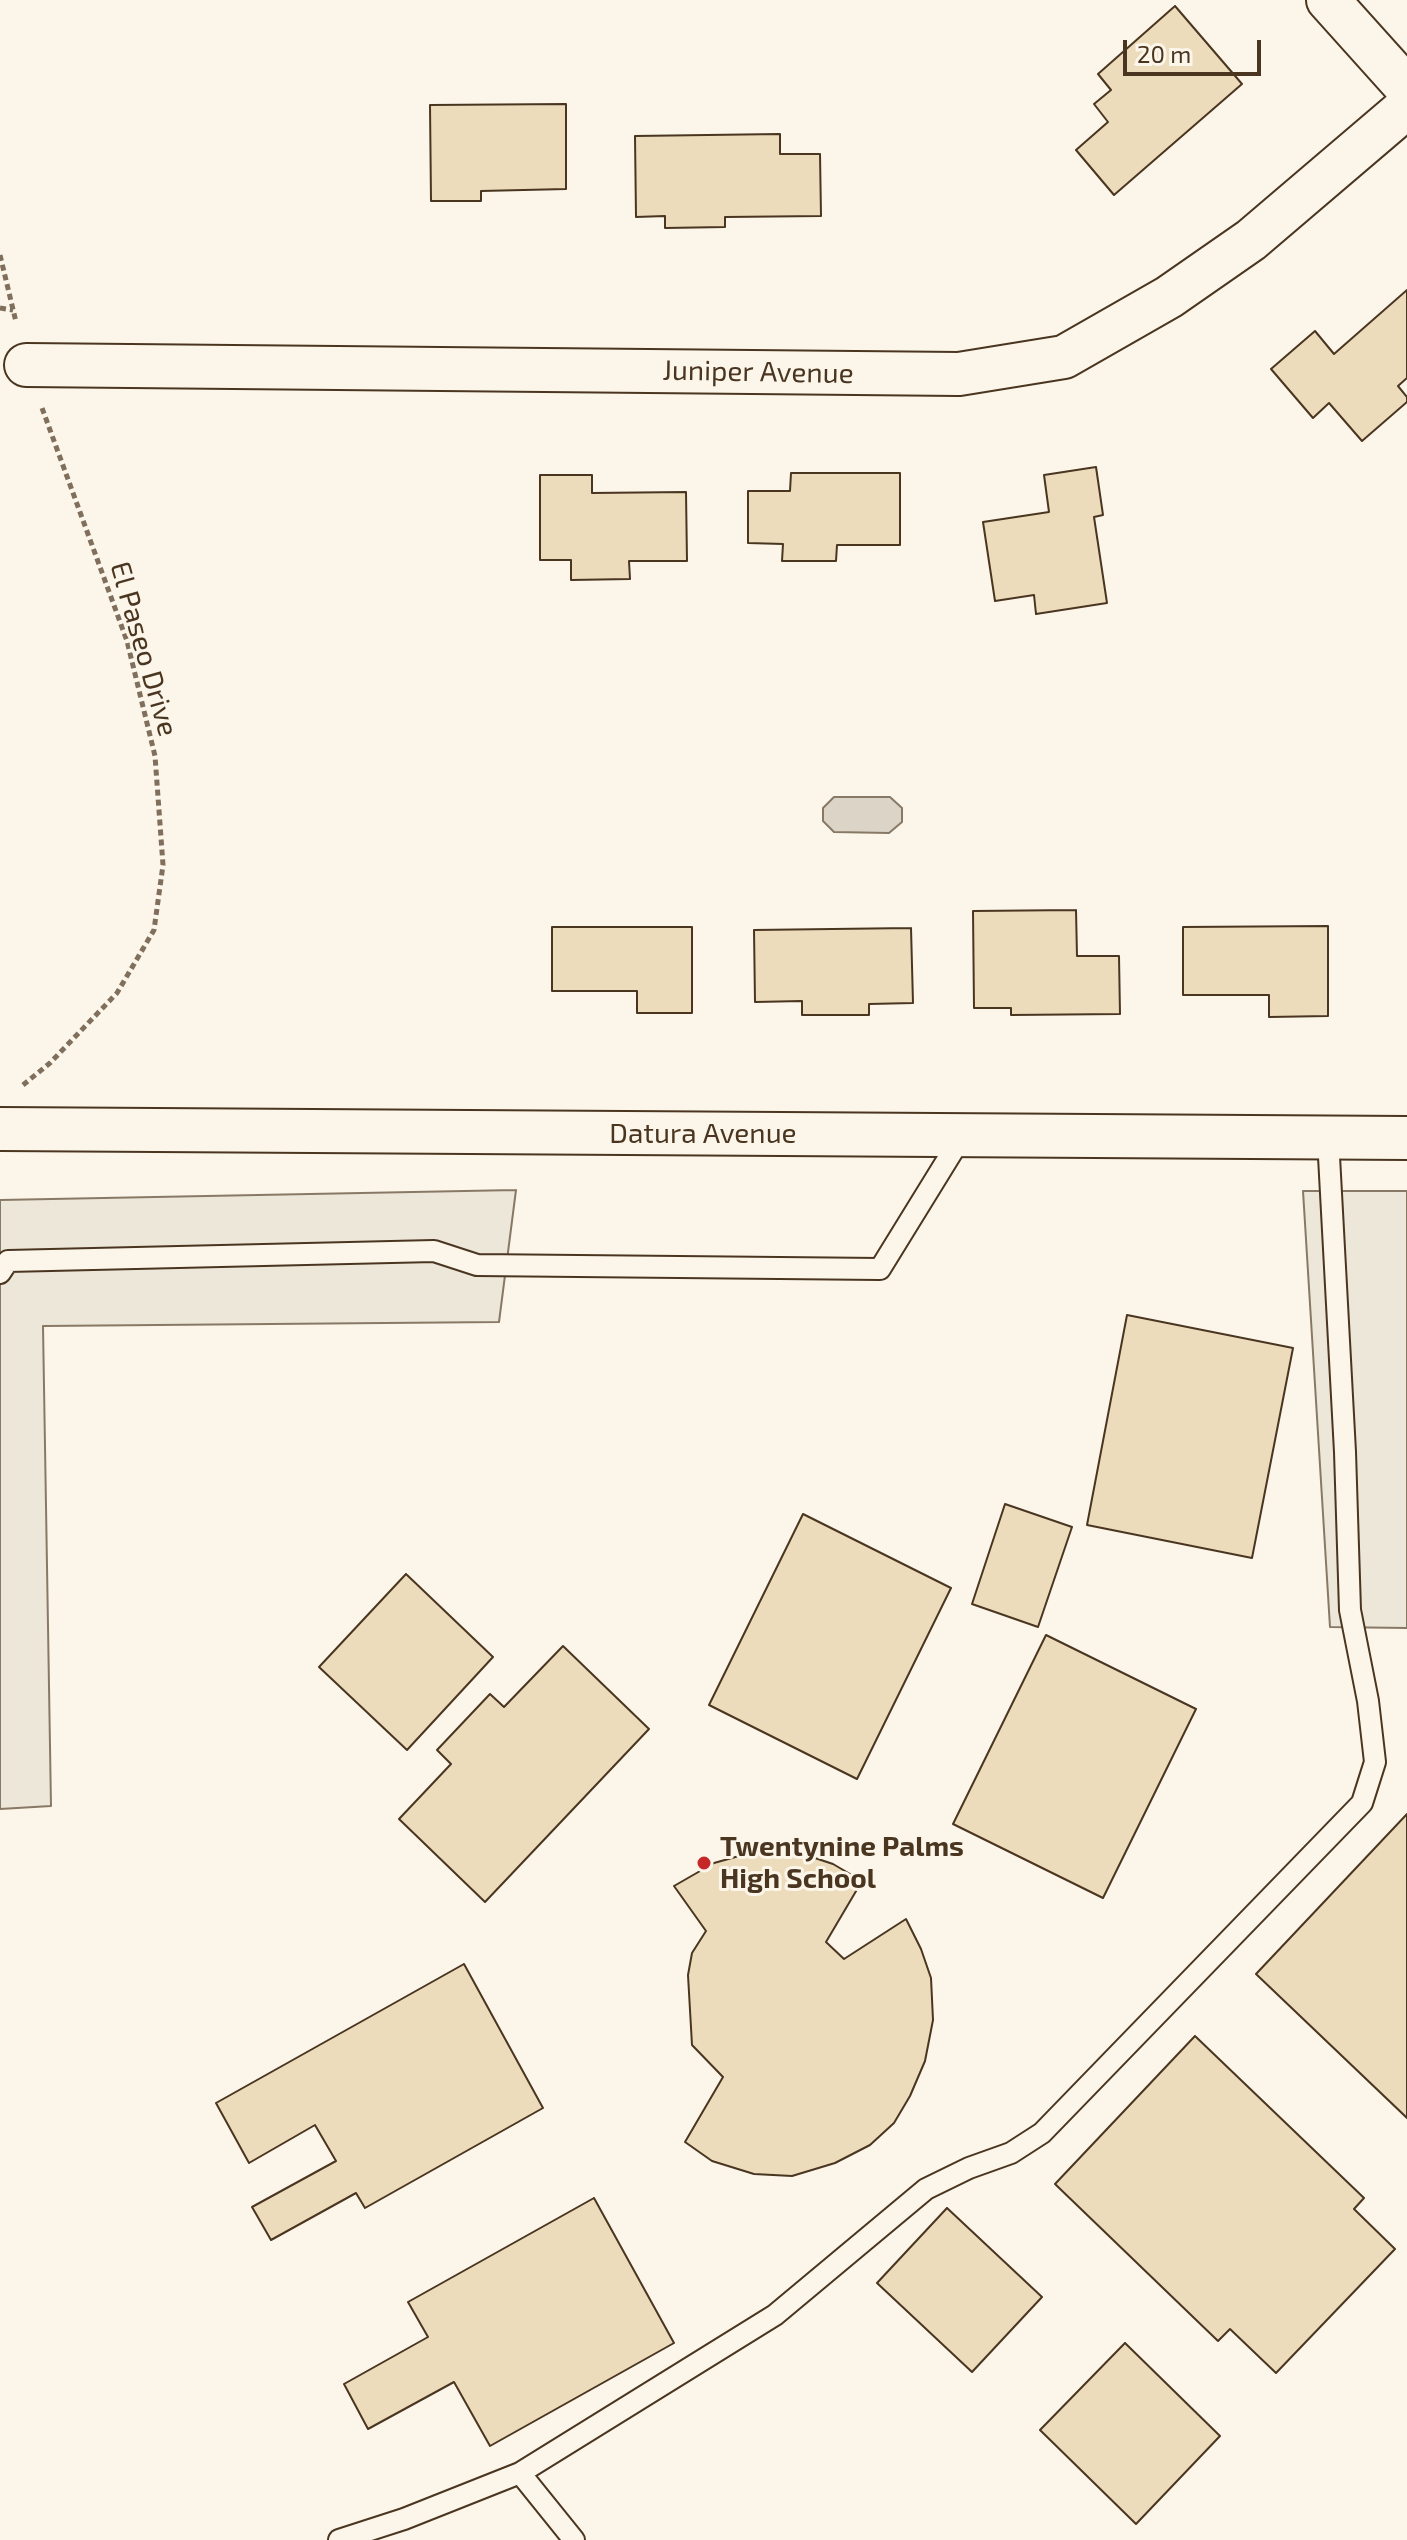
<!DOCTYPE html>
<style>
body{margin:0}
#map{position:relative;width:1407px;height:2540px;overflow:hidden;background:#fbf6e9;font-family:"Exo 2",sans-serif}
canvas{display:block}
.scale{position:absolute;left:1123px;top:40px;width:138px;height:36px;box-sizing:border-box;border:4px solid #4a3520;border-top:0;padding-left:10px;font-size:24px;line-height:28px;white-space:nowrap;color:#4a3520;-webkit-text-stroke:6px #fbf6e9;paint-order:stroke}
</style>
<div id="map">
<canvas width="1407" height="2540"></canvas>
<div class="scale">20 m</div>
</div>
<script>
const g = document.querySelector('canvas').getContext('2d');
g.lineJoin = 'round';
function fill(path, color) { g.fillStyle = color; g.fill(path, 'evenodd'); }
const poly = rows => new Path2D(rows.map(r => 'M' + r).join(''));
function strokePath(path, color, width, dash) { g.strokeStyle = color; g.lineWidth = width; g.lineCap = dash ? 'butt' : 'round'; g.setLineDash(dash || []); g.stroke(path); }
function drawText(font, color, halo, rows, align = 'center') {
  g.font = font + ' "Exo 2",sans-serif'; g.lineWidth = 6; g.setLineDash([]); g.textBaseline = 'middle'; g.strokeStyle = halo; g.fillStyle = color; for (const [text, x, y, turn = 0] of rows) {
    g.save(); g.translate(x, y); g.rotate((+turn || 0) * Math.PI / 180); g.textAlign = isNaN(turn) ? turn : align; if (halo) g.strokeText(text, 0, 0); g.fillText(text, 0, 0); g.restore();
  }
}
const parking = poly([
 [516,1190,499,1322,43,1326,51,1806,0,1809,0,1200,516,1190],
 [1303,1191,1407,1191,1407,1628,1330,1627,1303,1191]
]);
const water = poly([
 [834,797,890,797,902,808,902,822,889,833,834,832,823,821,823,808,834,797]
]);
const building = poly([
 [1175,6,1242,84,1114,195,1076,150,1108,122,1094,104,1111,90,1098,74,1175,6],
 [566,104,566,189,481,191,481,201,431,201,430,105,566,104],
 [780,134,780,154,820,154,821,216,725,217,725,227,665,228,665,216,636,217,635,136,780,134],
 [1407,290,1407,378,1398,386,1407,397,1407,402,1362,441,1329,403,1313,418,1271,369,1315,331,1334,354,1407,290],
 [1096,467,1103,515,1094,517,1107,603,1036,614,1034,595,995,601,983,522,1049,512,1044,475,1096,467],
 [791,473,900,473,900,545,837,545,836,561,782,561,783,544,748,543,748,491,790,491,791,473],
 [540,475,592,475,592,493,686,492,687,561,629,561,630,579,571,580,571,560,540,560,540,475],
 [1076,910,1077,956,1119,956,1120,1014,1011,1015,1011,1008,974,1008,973,911,1076,910],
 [1328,926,1328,1016,1269,1017,1269,995,1183,995,1183,927,1328,926],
 [552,927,692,927,692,1013,637,1013,637,991,552,991,552,927],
 [911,928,913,1003,869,1004,869,1015,802,1015,802,1001,755,1002,754,930,911,928],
 [1127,1315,1293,1348,1252,1558,1087,1525,1127,1315],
 [1005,1504,1072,1527,1038,1627,972,1604,1005,1504],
 [803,1514,951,1588,857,1779,709,1705,803,1514],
 [406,1574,493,1657,407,1750,319,1667,406,1574],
 [1046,1635,1196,1709,1103,1898,953,1824,1046,1635],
 [563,1646,649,1729,485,1902,399,1819,451,1764,437,1750,490,1694,504,1707,563,1646],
 [1407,1814,1407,2118,1256,1974,1407,1814],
 [757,1851,797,1852,833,1864,862,1881,826,1942,844,1959,906,1919,921,1949,931,1978,933,2020,925,2061,910,2096,894,2123,870,2145,835,2163,792,2176,754,2174,712,2161,685,2142,723,2077,692,2045,688,1975,692,1953,706,1931,674,1886,714,1863,757,1851],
 [464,1964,543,2108,365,2208,356,2193,271,2240,252,2207,336,2161,315,2125,249,2163,216,2103,464,1964],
 [1195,2036,1364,2198,1354,2209,1395,2249,1276,2373,1230,2329,1218,2341,1055,2184,1195,2036],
 [594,2198,674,2343,490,2446,454,2382,368,2429,344,2384,428,2337,408,2302,594,2198],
 [947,2208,1042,2297,972,2372,877,2283,947,2208],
 [1125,2343,1220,2436,1136,2524,1040,2430,1125,2343]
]);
const path = poly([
 [0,255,16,322],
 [0,308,13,310],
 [23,1085,50,1063,117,993,154,930,163,865,155,756,127,641,42,408]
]);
const lane = poly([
 [0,1273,8,1261,434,1251,477,1265,880,1269,962,1136],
 [520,2473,574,2540],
 [339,2540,404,2519,520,2473,775,2315,926,2189,969,2168,1011,2153,1042,2133,1362,1803,1375,1762,1368,1701,1350,1610,1345,1452,1328,1138]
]);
const street = poly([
 [1328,0,1407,88],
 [26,365,959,374,1064,357,1169,297,1251,240,1407,107],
 [0,1129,1407,1138]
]);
const markers = [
 [704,1863,8,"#c62828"]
];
const streetNames = [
 ["Juniper Avenue",758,372,1],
 ["El Paseo Drive",144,649,74],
 ["Datura Avenue",703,1134]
];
const poiNames = [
 ["Twentynine Palms",720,1847],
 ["High School",720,1879]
];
fill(parking, '#ede7d9');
strokePath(parking, '#887966', 2);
fill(water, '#dcd4c6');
strokePath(water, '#887966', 2);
fill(building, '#ecdcbc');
strokePath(building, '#4a3520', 2);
strokePath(lane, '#4a3520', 24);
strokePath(street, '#4a3520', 46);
strokePath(path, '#7f6f5c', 5, [6, 4]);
strokePath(lane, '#fbf6e9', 20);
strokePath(street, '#fbf6e9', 42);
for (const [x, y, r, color] of markers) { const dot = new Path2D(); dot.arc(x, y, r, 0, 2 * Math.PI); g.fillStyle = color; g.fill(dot); strokePath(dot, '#fbf6e9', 3); }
drawText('28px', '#4a3520', '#fbf6e9', streetNames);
drawText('bold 28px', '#4a3520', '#fbf6e9', poiNames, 'left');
</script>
